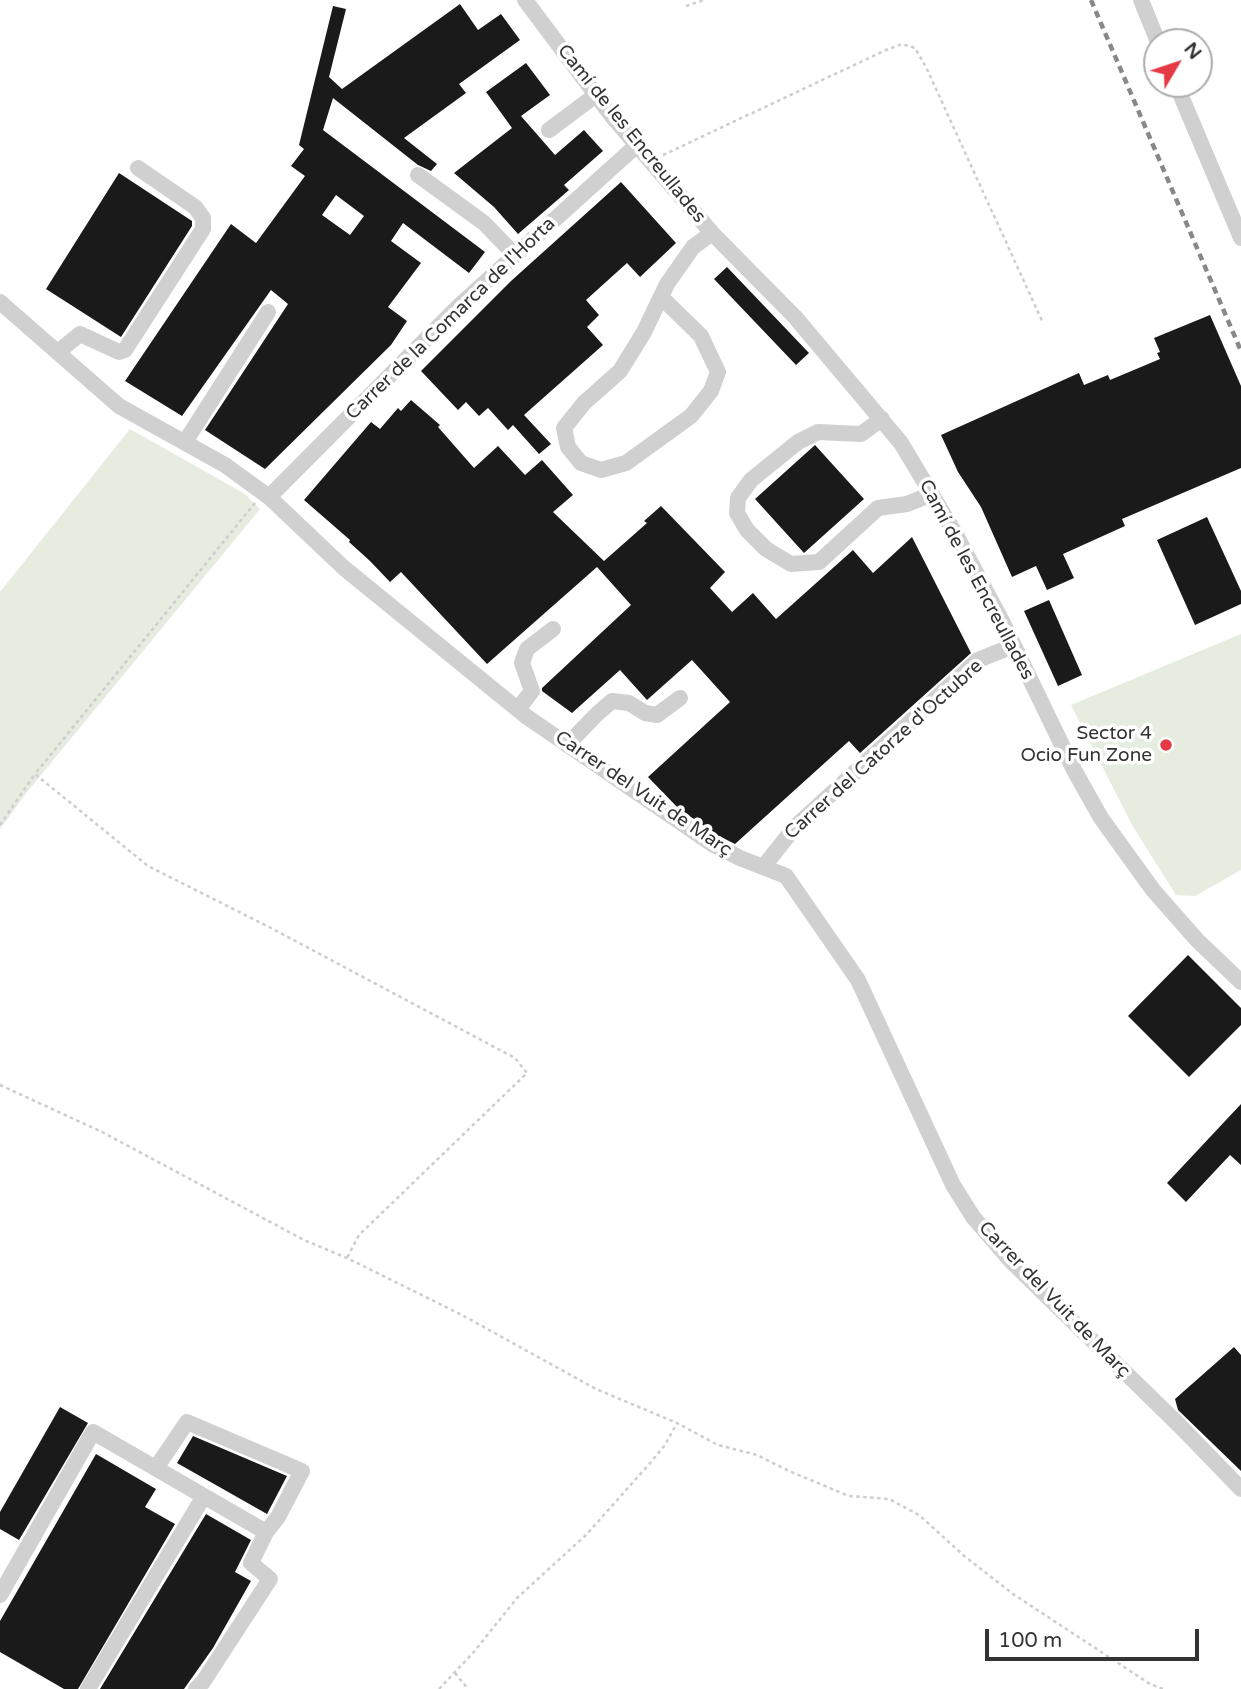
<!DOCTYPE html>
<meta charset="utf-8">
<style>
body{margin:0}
#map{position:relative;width:1241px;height:1689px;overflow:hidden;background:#fff;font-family:"Varela Round",sans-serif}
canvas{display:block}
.north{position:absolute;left:1143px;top:28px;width:70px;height:70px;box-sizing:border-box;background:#fff;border:2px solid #adadad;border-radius:50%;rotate:51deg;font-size:19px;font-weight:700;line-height:28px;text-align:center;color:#333}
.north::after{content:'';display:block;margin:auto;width:24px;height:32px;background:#e63946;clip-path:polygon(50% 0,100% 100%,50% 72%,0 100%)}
.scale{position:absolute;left:985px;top:1629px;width:214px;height:32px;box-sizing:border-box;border:4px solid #333;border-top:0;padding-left:9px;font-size:21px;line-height:24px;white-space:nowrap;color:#333;-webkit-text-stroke:5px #fff;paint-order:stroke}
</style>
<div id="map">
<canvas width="1241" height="1689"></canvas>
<div class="north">N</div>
<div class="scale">100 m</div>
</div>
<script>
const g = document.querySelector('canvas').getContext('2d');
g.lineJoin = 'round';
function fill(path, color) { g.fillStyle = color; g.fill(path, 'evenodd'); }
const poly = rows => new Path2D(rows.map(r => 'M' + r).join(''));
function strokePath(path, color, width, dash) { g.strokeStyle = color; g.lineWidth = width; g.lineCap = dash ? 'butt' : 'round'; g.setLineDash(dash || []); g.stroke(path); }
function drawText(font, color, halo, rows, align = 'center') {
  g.font = font + ' "Varela Round",sans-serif'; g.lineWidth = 7; g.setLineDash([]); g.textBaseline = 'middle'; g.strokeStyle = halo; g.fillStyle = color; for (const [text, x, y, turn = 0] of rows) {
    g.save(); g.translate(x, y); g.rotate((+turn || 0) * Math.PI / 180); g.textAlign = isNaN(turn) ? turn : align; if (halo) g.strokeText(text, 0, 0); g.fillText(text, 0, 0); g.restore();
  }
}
const green = poly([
 [130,429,245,494,260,509,27,792,0,829,0,592],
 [1241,634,1241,870,1195,896,1176,895,1132,825,1071,705]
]);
const building = poly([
 [460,4,478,30,501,14,520,40,459,84,466,93,404,138,437,164,431,171,418,165,333,98,323,130,485,252,469,273,403,223,391,241,421,263,388,307,407,321,391,345,265,469,205,430,288,304,271,290,182,416,125,381,231,224,256,243,305,176,291,166,304,149,299,145,333,6,346,9,329,77,342,89],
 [336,195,364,216,350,235,322,215],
 [526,63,550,95,521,116,555,155,584,130,603,151,564,185,569,190,518,234,494,207,454,173,512,128,486,92],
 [119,173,192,221,192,226,121,337,46,289],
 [621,182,676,243,640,277,627,263,586,300,599,315,587,327,603,345,524,415,551,444,539,454,513,425,508,430,488,408,479,416,466,402,458,410,421,371,511,281],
 [727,267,809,353,796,365,714,279],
 [1210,315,1241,386,1241,468,1122,519,1125,526,1063,554,1074,578,1047,590,1036,566,1012,577,981,507,958,472,941,435,1079,373,1084,385,1108,375,1110,380,1160,359,1157,353,1160,352,1154,338],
 [411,400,440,425,438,427,474,468,498,446,525,475,542,460,573,495,553,512,604,561,647,523,644,521,661,506,725,572,710,588,732,612,753,593,776,619,853,550,873,573,912,537,971,653,860,753,849,741,735,844,717,835,678,808,648,777,730,702,692,660,647,700,620,670,572,713,542,691,542,688,631,605,597,567,487,664,401,572,390,582,370,561,349,542,350,540,304,500,371,422,380,429,398,408,401,411],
 [815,445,864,499,804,553,755,499],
 [1207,517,1241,591,1241,604,1195,625,1157,540],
 [1049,600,1082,675,1058,686,1024,611],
 [1188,955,1241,1008,1241,1025,1189,1077,1128,1016],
 [1241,1104,1241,1165,1230,1155,1186,1202,1167,1183],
 [1234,1347,1241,1355,1241,1471,1178,1410,1175,1399],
 [60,1407,88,1423,19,1540,0,1529,0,1512],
 [193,1436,287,1476,267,1514,177,1463],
 [96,1454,156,1489,145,1507,175,1524,78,1689,64,1689,0,1652,0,1621],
 [206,1514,251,1540,235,1572,251,1581,213,1648,184,1689,100,1689]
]);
const path = poly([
 [686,6,704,0],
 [663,155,886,50,902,44,915,48,926,67,1043,323],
 [255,503,35,774,148,866,271,928,515,1058,527,1073,359,1235,347,1258],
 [0,825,35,774],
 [0,1085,102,1132,304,1240,347,1258,462,1315,596,1389,677,1423,718,1445,757,1455,789,1471,849,1496,889,1499,919,1515,963,1555,1013,1594,1150,1684,1163,1689],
 [455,1673,468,1689],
 [439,1689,473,1653,517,1598,586,1535,651,1462,665,1445,677,1423]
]);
const minor = poly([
 [525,0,611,115,712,233,795,317,901,443,955,533,1004,625,1074,770,1101,818,1153,890,1197,940,1241,982],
 [1141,0,1158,42],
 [1176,84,1241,238],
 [549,130,596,95],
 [418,175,484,223,515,255],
 [661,297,701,336,718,372,711,391,691,416,626,463,601,470,581,463,568,447,564,428,584,403,620,371,644,332,667,284,693,247,712,233],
 [0,302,119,406,225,465,269,497,344,568,527,717,712,844,740,858,786,876,858,980,953,1185,973,1217,1011,1261,1180,1426,1241,1489],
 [58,352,80,334,119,352,125,350,203,229,203,218,195,207,138,168],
 [882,419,861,434,818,432,798,442,751,480,738,498,737,513,747,530,766,549,791,564,819,562,878,508,907,504,932,494],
 [185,442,268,312],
 [269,497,459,306,637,145],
 [518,709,532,691,522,663,527,649,553,629],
 [567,745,597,714,612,701,629,703,645,713,657,715,680,698],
 [764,866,795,827,978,660,1013,646],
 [156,1468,187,1422,302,1471,278,1517,266,1532],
 [0,1595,93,1432,266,1532,251,1563,270,1579,203,1682,196,1689],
 [88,1689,204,1496]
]);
const rail = poly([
 [1091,0,1241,351]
]);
const markers = [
 [1166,745,7,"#e63946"]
];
const streetNames = [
 ["Camí de les Encreullades",631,134,51],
 ["Carrer de la Comarca de l'Horta",451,319,-44],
 ["Camí de les Encreullades",976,580,62],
 ["Carrer del Catorze d'Octubre",884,750,-42],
 ["Carrer del Vuit de Març",643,794,34],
 ["Carrer del Vuit de Març",1054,1300,46]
];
const poiNames = [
 ["Sector 4",1152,734],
 ["Ocio Fun Zone",1152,756]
];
fill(green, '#e6ecdf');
fill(building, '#1a1a1a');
strokePath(path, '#cdcdcd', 2.5, [3.5, 3.5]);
strokePath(minor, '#d0d0d0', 16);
strokePath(rail, '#888', 4.5, [7, 5]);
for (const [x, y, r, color] of markers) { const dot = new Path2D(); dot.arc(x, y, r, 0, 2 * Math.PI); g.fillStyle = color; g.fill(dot); strokePath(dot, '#fff', 2.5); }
drawText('19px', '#333', '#fff', streetNames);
drawText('19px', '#333', '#fff', poiNames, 'right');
</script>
